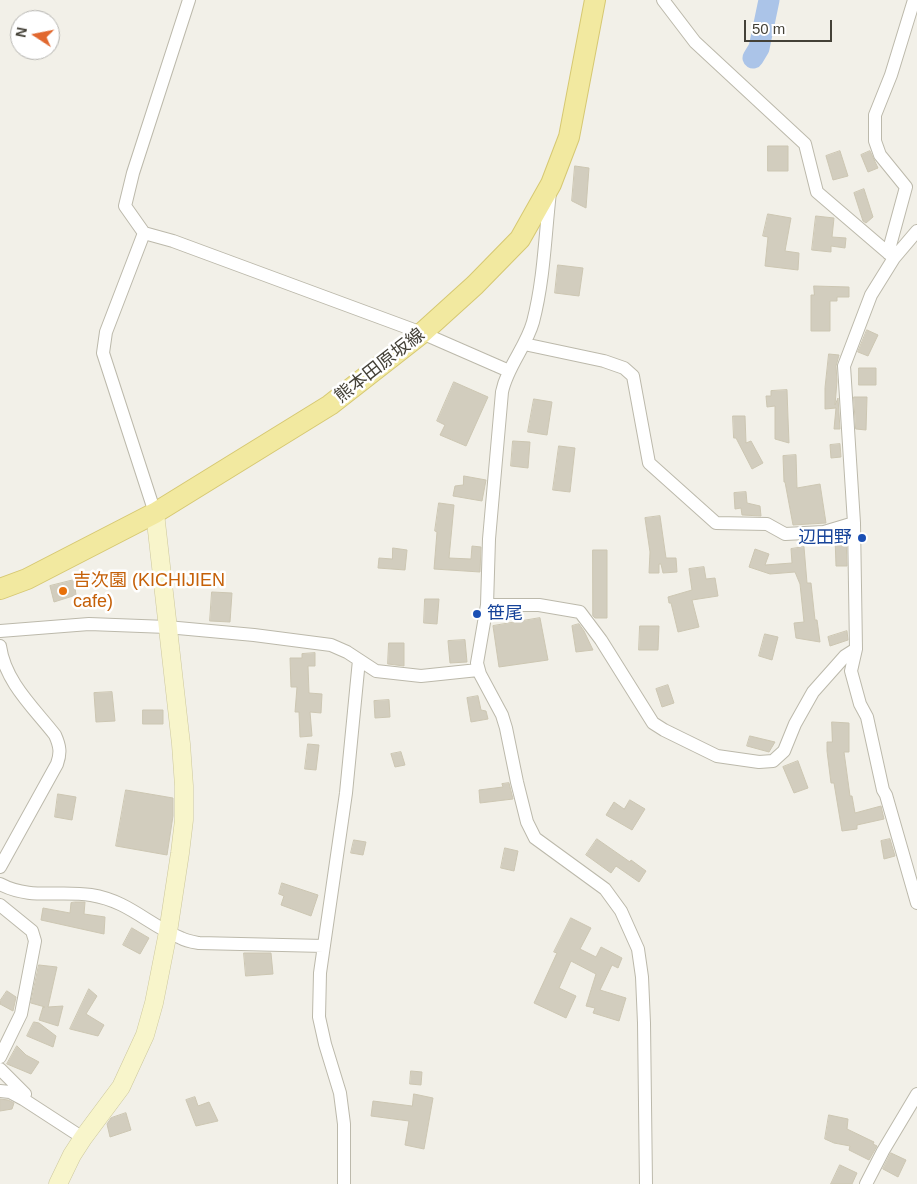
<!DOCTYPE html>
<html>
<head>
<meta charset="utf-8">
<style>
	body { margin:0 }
	#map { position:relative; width:917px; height:1184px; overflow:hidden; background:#f2f0e8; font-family:Helvetica,sans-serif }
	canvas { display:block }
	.north { position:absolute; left:10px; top:10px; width:50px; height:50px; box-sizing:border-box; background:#fff; border:1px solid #b4b3af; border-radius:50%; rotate:281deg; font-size:14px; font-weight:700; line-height:20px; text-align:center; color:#444137 }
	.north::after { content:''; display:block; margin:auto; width:18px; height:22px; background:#e1682f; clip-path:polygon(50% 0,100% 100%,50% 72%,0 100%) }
	.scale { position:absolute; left:744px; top:20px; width:88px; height:22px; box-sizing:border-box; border:2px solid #444137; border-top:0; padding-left:6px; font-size:15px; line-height:18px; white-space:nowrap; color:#444137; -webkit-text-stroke:4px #fff; paint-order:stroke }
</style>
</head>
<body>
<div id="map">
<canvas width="917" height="1184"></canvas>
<div class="north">N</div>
<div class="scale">50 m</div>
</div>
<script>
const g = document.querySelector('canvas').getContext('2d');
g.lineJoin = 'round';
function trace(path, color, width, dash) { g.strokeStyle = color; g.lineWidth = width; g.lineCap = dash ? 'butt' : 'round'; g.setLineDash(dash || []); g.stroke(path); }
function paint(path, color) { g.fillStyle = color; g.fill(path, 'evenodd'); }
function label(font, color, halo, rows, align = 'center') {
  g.font = font + ' Helvetica,"Noto Sans JP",sans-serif'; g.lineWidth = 5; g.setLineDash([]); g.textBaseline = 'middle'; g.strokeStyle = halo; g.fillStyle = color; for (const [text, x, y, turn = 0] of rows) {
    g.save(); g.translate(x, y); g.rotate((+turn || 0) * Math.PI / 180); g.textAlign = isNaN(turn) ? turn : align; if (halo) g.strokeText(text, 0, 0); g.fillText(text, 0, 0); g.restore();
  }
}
trace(new Path2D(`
	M753 58 759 48 769 0`), '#abc4e8', 21);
const building = new Path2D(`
	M768 146H788V171H768Z
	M840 151 848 176 833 180 826 156Z
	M870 151 878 168 868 172 861 155Z
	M575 166 589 168 586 208 572 201Z
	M864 189 873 217 866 223 863 221 854 193Z
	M768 214 791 218 785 251 799 253 798 270 765 266 768 237 763 236Z
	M816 216 834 218 832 237 846 238 845 248 831 246V252L812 250Z
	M558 265 583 268 579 296 555 293Z
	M814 286 849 287V297H837V301H830V331H811V295H814Z
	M867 330 878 335 868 356 858 352Z
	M829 354 839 355 836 366 837 381 835 405 838 398 840 429H834L836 408 825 409V388Z
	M859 368H876V385H859Z
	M454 382 488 397 466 446 440 435 445 425 437 421Z
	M787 390 788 418 789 443 775 439V406L767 407 766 396H771V391Z
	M854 397H867L866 430 856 429Z
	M534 399 552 402 547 435 528 432Z
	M733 416H745L746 443 751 441 763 463 752 469 736 438H734Z
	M513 441 530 442 528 468 511 466Z
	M840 444 841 457 831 458 830 445Z
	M559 446 575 448 570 492 553 490Z
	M796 455 797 488 820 484 826 523 793 525 785 482H784L783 456Z
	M464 476 486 480 482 501 453 496 455 486 463 485Z
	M746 492 747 503 760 506 761 516 742 515 741 508 735 509 734 493Z
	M439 503 454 505 449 558 471 559 472 546 481 547 480 572 434 569 437 532 435 531Z
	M660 516 666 558H676L677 572 663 573 661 564H659V573H649L650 552 645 518Z
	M843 535H846L847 566H836L835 537Z
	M804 547 807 583H811L815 620H817L820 642 796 638 794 623 804 622 800 584 795 572 770 574 749 567 755 549 769 554 765 565 792 563 791 549Z
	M393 548 407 550 405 570 378 568 379 558 392 559Z
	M593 550H607V618H595L593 616Z
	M704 567 706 579 715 578 718 596 692 600 699 627 678 632 671 603H669L668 597 692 590 689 569Z
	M74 580 76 595 54 602 50 586Z
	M212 592 232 593 230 622 210 621Z
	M425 599H439L437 624 424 623Z
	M540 618 548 660 499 667 493 626Z
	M579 624 584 631 593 650 576 652 572 626Z
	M640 626H659L658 650H639Z
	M847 631 848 640 830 646 828 637Z
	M765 634 778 637 772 660 759 656Z
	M465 640 467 662 450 663 448 641Z
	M389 643H404V666L388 664Z
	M315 653V666H308L309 693 322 694 321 713 310 712 312 736 300 737 299 712H295L297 687H291L290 658H302V654Z
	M668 685 674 703 662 707 656 689Z
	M112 692 115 721 96 722 94 693Z
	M478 696 481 710 486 711 488 719 471 722 467 698Z
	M389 700 390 717 375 718 374 701Z
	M143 710H163V724H143Z
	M832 722 849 723V752H844L850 796H852L855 813 881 806 884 819 857 825V829L842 831 834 783H831L827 751V742H832Z
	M750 736 775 742 769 752 747 746Z
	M308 744 319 745 316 770 305 769Z
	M401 752 405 765 395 767 391 754Z
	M798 761 808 788 794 793 783 767Z
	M509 783 513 799 480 803 479 790 503 787 502 784Z
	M126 790 173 798V816L167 855 116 846Z
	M58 794 76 797 72 820 55 817Z
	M630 800 645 809 632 830 606 815 614 802 624 809Z
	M597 839 630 862 631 860 646 871 639 882 616 866 611 873 586 855Z
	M890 839 895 856 884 859 881 841Z
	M354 840 366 842 363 855 351 853Z
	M505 848 518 851 514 871 501 868Z
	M282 883 318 895 311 916 281 905 284 896 279 894Z
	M75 902H85L84 914 105 917 104 934 41 920 43 908 70 913 71 903Z
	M571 918 591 928 580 949 596 957 601 947 622 958 618 968 612 965 600 990 626 998 619 1021 593 1013 595 1008 586 1006 596 974 571 961 559 988 576 996 566 1018 534 1003 557 953 554 952Z
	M132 928 149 938 140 954 123 945Z
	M244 953H271L273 974 246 976Z
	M39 965 57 967 48 1007 63 1006 58 1026 39 1020 43 1007H45L31 1003Z
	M89 989 97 996 86 1014 104 1025 98 1036 70 1029Z
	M7 991 16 997 13 1011 0 1004V1001Z
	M34 1022 39 1023 56 1036 53 1047 27 1036Z
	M17 1046 26 1055 39 1062 31 1074 7 1064Z
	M411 1071 422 1072 421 1085 410 1084Z
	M414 1094 433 1098 424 1149 405 1145 409 1121 371 1116 373 1101 412 1106Z
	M195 1097 198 1106 209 1102 218 1121 196 1126 186 1100Z
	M0 1099 8 1100 14 1103 12 1109 0 1111Z
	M126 1113 131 1130 110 1137 107 1124 111 1118Z
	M829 1115 848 1119 847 1129 874 1142 873 1144 877 1146 869 1160 849 1150 850 1146 834 1143 825 1139Z
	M891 1153 906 1160 898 1177 883 1169Z
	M840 1165 857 1173 852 1184H831Z`);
paint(building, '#d2cdbe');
trace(building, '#ccc6b2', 1);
const street = new Path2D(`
	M189 0 133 173 125 206 144 233 173 241 422 333 509 371
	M663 0 695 42 805 144 817 192 894 258
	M550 192C545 236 544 280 533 322 526 347 507 367 502 392L489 539 487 605 477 663 480 674 502 715 506 728 517 782 527 822 535 838 605 889 621 911 638 949 642 977 644 1023 646 1184
	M917 231 894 258 871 295 844 366 854 523 856 649 851 671 860 704 867 717 883 790 886 795 917 903
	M144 233 106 332 103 353 155 513
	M888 253 906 187 880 155 875 141V115L891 75 914 0
	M524 344 604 361 624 368 633 376 649 463 716 523 767 524 785 534 824 532 854 523
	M487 605H539L580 612 601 640 653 723 664 730 717 756 759 762 773 761 784 751 795 724 813 692 845 656 856 649
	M0 631 89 624 167 627 254 635 331 645 347 652 376 671 421 676 478 670
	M0 646C5 682 34 708 55 735 60 746 61 753 57 764L0 867
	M0 884C30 900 59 890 91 895 129 901 148 925 181 938 186 941 193 942 199 943L324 946
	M0 905 32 931 35 941 21 1014 0 1057
	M0 1069 25 1094 23 1099 83 1138
	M0 1091 10 1092 23 1099
	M344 1184V1124L340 1093 325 1044 319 1017 320 973 346 793 359 660
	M866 1184 883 1151 917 1094`);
const secondary = new Path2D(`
	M58 1184 72 1155 83 1138 121 1087 145 1035 154 1003 168 932 180 853 184 820V786L181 744 155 513`);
const primary = new Path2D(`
	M0 589 27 579 155 513 330 405 422 333 475 285 520 239 551 184 569 137 595 0`);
trace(street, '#bcb9ab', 14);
trace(secondary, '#ccc79c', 19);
trace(primary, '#d6c872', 22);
trace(street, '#fff', 12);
trace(secondary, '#f8f5cb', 18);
trace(primary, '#f2e9a0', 20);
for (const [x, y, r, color] of [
	[862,538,5,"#1a4fb4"],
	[63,591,5,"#e8710a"],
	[477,614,5,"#1a4fb4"]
]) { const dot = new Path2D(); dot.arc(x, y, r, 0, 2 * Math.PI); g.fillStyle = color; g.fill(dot); trace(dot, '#fff', 2); }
label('18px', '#444137', '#fff', [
	["熊本田原坂線",380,366,-38]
]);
label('18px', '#164399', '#fff', [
	["辺田野",852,538],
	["笹尾",487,614,"left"]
], 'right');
label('18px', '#c56008', '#fff', [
	["吉次園 (KICHIJIEN",73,581],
	["cafe)",73,602]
], 'left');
</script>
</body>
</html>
